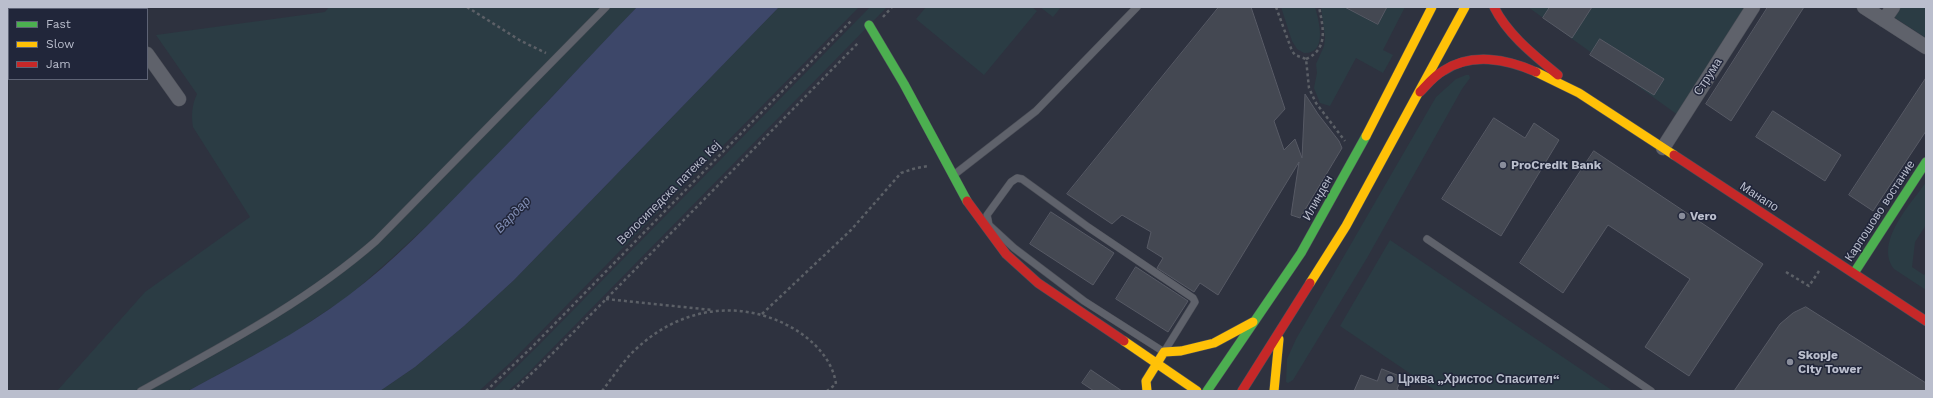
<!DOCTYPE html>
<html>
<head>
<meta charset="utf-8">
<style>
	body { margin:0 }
	#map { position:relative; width:1933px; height:398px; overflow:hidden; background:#2e323f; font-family:"Work Sans",sans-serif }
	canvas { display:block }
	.frame { position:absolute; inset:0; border:8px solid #babecd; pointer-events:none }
	.legend { position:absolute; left:8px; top:8px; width:140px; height:72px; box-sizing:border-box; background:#21263a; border:1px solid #5e6375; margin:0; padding:5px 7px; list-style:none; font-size:12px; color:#babecd }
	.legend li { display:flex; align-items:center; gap:8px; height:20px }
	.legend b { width:20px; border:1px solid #5e6375 }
</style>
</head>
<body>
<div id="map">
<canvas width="1933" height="398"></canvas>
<div class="frame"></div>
<ul class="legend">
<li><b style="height:5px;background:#4caf50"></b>Fast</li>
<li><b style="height:5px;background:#ffc107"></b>Slow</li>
<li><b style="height:5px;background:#c62828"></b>Jam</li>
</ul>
</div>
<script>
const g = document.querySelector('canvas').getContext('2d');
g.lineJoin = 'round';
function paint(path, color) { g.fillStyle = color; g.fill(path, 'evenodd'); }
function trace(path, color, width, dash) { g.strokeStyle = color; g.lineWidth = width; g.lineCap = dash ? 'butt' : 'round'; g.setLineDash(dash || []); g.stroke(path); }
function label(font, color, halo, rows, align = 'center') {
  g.font = font + ' "Work Sans",sans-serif'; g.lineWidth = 3; g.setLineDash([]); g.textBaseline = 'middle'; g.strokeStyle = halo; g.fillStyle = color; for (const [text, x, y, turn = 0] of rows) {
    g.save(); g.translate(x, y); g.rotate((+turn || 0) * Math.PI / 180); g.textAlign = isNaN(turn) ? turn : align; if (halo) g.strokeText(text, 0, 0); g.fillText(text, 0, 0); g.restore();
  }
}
paint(new Path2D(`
	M329 7H637L491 161 433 220 392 258 349 296 284 339 188 391H57L145 292 250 217 193 127C191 115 192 105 197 94L156 35 325 12Z
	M779 7H859L512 361 479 391H380L415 367 464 326 514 280Z
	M870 7H887L527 374 508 391H492L538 346Z
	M926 7H1032L1037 11 984 75 916 19Z
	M1040 7H1061L1053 17Z
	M1281 7H1315C1319 21 1328 54 1304 53L1297 49 1292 41Z
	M1321 7H1345L1378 24 1387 7H1405L1383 50 1393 55 1383 73 1356 58 1330 106 1320 103 1314 88 1317 73 1316 64 1324 46 1325 38Z
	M1528 7H1753L1682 118Z
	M1898 7H1926V38L1892 16Z
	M1466 75H1469L1470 78 1462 89 1367 258 1293 380 1288 383 1286 382 1287 359 1296 339 1436 97 1456 79Z
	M1926 182V225L1915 242 1912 267 1924 275 1926 272V290L1894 269C1874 242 1911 204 1926 182Z
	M1390 240 1613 391H1436L1340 326Z`), '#2b3c44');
paint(new Path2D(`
	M637 7H779L514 280 464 326 415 367 380 391H188C243 361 299 333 349 295 393 262 432 221 470 182 527 125 581 65 637 7Z`), '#3d4769');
const building = new Path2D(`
	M1219 7H1251L1285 109 1274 121 1284 150 1295 139 1302 158 1305 94 1318 114 1339 141 1342 148 1300 218 1291 215 1299 162 1218 295 1200 283 1194 292 1157 268 1163 258 1147 248 1151 232 1122 215 1112 224 1067 194Z
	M1345 7H1387L1378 24Z
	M1550 7H1592L1572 38 1543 18Z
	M1768 7H1804L1731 121 1706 104Z
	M1600 39 1664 79 1654 95 1590 55Z
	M1926 78V131L1873 211 1849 195Z
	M1773 111 1841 155 1825 181 1756 137Z
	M1494 118 1525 138 1534 123 1559 140 1501 236 1442 199Z
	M1594 151 1763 264 1689 376 1645 347 1690 279 1608 225 1563 293 1520 263Z
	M1051 212 1114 253 1093 285 1030 244Z
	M1136 267 1188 301 1168 332 1116 299Z
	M1806 307 1926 383V391H1734L1780 324 1793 313Z
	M1382 369 1402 377 1397 389 1400 391H1354L1361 375 1377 381Z
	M1091 370 1122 391H1094L1082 383Z`);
paint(building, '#444852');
trace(building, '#575a65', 1);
const lane = new Path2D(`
	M955 174 1036 111 1137 7
	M1017 178 1022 179 1088 227 1193 298 1195 302 1164 352 1084 301 1014 248 989 225 987 215 1011 182Z
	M1427 239 1651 391
	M141 391C222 346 305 303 376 241L606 7`);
const street = new Path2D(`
	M115 7 116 9
	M1864 7 1926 47
	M1884 20 1893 7
	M147 54 179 99
	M1663 148 1753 7`);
const fast = new Path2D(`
	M869 25 904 84 967 201
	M1854 273 1926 162
	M1207 391 1301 253 1366 136`);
const slow = new Path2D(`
	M1536 72 1579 93 1674 155
	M1366 136 1432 7
	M1310 283 1346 226 1465 7
	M1124 341 1197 391
	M1147 391 1146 381 1164 352 1181 351 1214 343 1253 322
	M1274 391 1279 339`);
const jam = new Path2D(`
	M1494 7C1508 35 1534 55 1558 75
	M1420 92C1427 85 1434 76 1443 71 1471 52 1507 59 1536 72
	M1674 155 1926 321
	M967 201 1006 254 1038 283 1124 341
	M1242 391 1310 283`);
trace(lane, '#4c4f58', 8);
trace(street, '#4c4f58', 15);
trace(fast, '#4c4f58', 10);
trace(slow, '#4c4f58', 10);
trace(jam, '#4c4f58', 10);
trace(new Path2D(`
	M467 7 521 41 546 53
	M1276 7 1292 51 1295 55 1306 59 1309 88 1316 103 1345 141
	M883 17 892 7
	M1306 59C1329 49 1323 27 1319 7
	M1786 272 1809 286 1819 271
	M606 299 712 310
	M762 314 851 230 901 173 916 168 929 166
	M486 391 531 348 852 20
	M513 391 552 354 859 42
	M602 391C613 377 623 361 636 349 682 306 743 298 796 330 815 342 833 361 836 384L827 391`), '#5c6067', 2.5, [3, 3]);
trace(lane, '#5f626b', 7);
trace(street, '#5f626b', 14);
trace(fast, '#4caf50', 9);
trace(slow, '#ffc107', 9);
trace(jam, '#c62828', 9);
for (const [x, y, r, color] of [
	[1503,165,4,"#898d9b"],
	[1682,216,4,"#898d9b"],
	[1790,362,4,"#898d9b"],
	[1390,379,4,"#898d9b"]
]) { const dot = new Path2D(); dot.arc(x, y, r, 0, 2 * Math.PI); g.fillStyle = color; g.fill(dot); trace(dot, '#21263a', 1.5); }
label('12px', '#babecd', '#21263a', [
	["Струма",1708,77,-57],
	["Велосипедска патека Кеј",669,193,-45],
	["Манапо",1759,197,33],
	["Илинден",1318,198,-61],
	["Карпошово востание",1880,211,-57]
]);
label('bold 12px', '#babecd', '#21263a', [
	["ProCredit Bank",1511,165],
	["Vero",1690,216],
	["Skopje",1798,355],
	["City Tower",1798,369],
	["Црква „Христос Спасител“",1398,379]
], 'left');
label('italic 13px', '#818eb4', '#21263a', [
	["Вардар",513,215,-46]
]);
</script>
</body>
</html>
